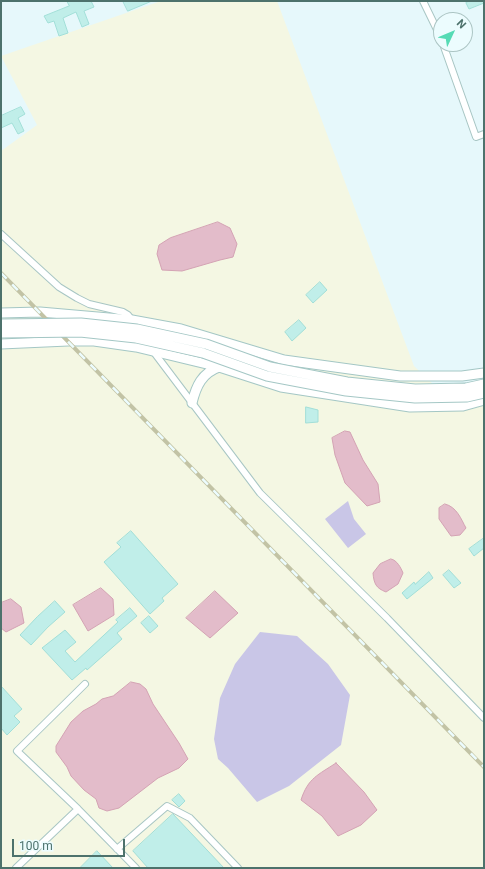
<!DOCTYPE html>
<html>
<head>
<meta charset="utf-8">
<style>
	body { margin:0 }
	#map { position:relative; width:485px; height:869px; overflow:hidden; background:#e6f8fb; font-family:Roboto,sans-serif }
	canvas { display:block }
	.frame { position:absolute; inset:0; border:2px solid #4d726c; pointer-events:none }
	.north { position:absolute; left:433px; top:12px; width:40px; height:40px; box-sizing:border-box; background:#ecfcfe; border:1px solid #acc5c4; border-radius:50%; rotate:46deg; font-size:11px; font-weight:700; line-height:16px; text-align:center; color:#4d726c }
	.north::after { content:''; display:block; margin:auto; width:14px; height:18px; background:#55dbb5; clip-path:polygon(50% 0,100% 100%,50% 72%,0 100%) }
	.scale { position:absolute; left:12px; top:839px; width:113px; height:18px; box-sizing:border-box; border:2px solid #4d726c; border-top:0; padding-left:5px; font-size:12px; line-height:14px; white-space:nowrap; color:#4d726c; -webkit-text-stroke:3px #ecfcfe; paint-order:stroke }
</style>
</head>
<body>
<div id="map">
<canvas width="485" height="869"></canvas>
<div class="frame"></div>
<div class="north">N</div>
<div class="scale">100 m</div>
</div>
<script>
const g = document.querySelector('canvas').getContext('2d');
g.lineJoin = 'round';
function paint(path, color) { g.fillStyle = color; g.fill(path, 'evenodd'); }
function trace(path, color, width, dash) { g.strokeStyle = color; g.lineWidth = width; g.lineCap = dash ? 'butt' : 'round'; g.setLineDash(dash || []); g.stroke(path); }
paint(new Path2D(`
	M161 1H277L414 366 459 409 484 404V868H1V151L37 125 1 56Z`), '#f4f7e3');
paint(new Path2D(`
	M348 501 354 519 366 534 348 548 325 519Z
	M260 632 297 636 328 664 350 695 341 745 289 786 257 802 228 768 218 759 214 739 220 698 235 664Z`), '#c9c6e7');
const water = new Path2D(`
	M218 222 230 228 237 244 233 257 220 260 182 271 162 270 157 254 159 245 170 238Z
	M345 431 350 432 363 460 378 484 380 502 367 506 345 483 335 455 332 438Z
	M445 504C457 507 461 519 466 528L460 535 451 536 439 519V508Z
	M391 559C397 560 401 568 403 573L398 584 386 592C376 588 374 584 373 573L380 564Z
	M101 588 113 599 114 615 88 631 73 605Z
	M215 591 238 613 210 638 186 618Z
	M11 599 21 607 24 623 6 632 1 628V603Z
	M131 682 140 684 146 689 153 704 179 743 188 759 179 768 158 778 119 808 107 811 99 808 96 799 84 790 71 776 67 767 56 752V746L71 722 83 711 96 704 102 699 113 696Z
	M336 763 364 792 377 810 361 825 338 836 322 816 301 800C308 778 318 775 336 763Z`);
paint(water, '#e3bcca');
trace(water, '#d4a3b4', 1);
const building = new Path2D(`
	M67 1H91L94 7 84 11 89 24 82 27 76 12 63 18 68 33 59 36 54 21 48 23 44 16 69 6Z
	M123 1H152L128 11Z
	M470 1H484V3L469 9 466 3Z
	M21 107 25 114 18 118 24 131 18 134 12 123 1 128V116Z
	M320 282 327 290 313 303 306 295Z
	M299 320 306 328 292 341 285 332Z
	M306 407 318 410V422L306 423Z
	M131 531 178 584 162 598 164 601 150 614 104 562 121 547 117 543Z
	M484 538V548L474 556 469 549Z
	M449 570 461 583 454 588 443 575Z
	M429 572 433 578 407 599 402 593 414 582 415 584Z
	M55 601 65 612 48 627 31 645 20 635 37 617Z
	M130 608 137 616 117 633 122 639 87 670 86 668 72 680 42 648 65 630 76 642 65 651 75 662 118 622 116 620Z
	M149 616 158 626 150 633 141 623Z
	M1 686 22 709 14 716 20 722 7 735 1 728Z
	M179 794 185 801 179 807 172 800Z
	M173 814 224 868H148L133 851Z
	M97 851 113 868H80Z`);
paint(building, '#c0eee9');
trace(building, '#a2dfd8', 1);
const street = new Path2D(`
	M423 1 441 38
	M443 44 476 137 484 134
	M1 234 59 287 77 298 89 304 123 312 128 315 132 320
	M153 351 260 493 387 618 484 718
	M78 809 17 751 85 684
	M117 849 167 806 190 818 238 868
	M16 868 78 809 136 868`);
const secondary = new Path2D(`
	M1 313 40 312 132 320 181 329 284 360 400 376H462L484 373
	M1 344 68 341H94L136 347 219 367 281 387 410 407 463 406 484 400
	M192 403C196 386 202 373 219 367`);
trace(street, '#a8c6c4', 8);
trace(secondary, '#a4c7c5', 11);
trace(street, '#fff', 6);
trace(secondary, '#fff', 9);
const rail = new Path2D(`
	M1 273 484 767`);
trace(rail, '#c2c3a5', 4);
trace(rail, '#ecfcfe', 2.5, [8]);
const secondaryBridge = new Path2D(`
	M1 324 81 323 137 329 206 344 270 367 347 382 415 389 466 388 484 384
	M1 333 80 332 136 338 203 353 267 376 346 391 415 398 467 397 484 393`);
trace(secondaryBridge, '#a4c7c5', 11, []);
trace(secondaryBridge, '#fff', 9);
</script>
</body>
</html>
